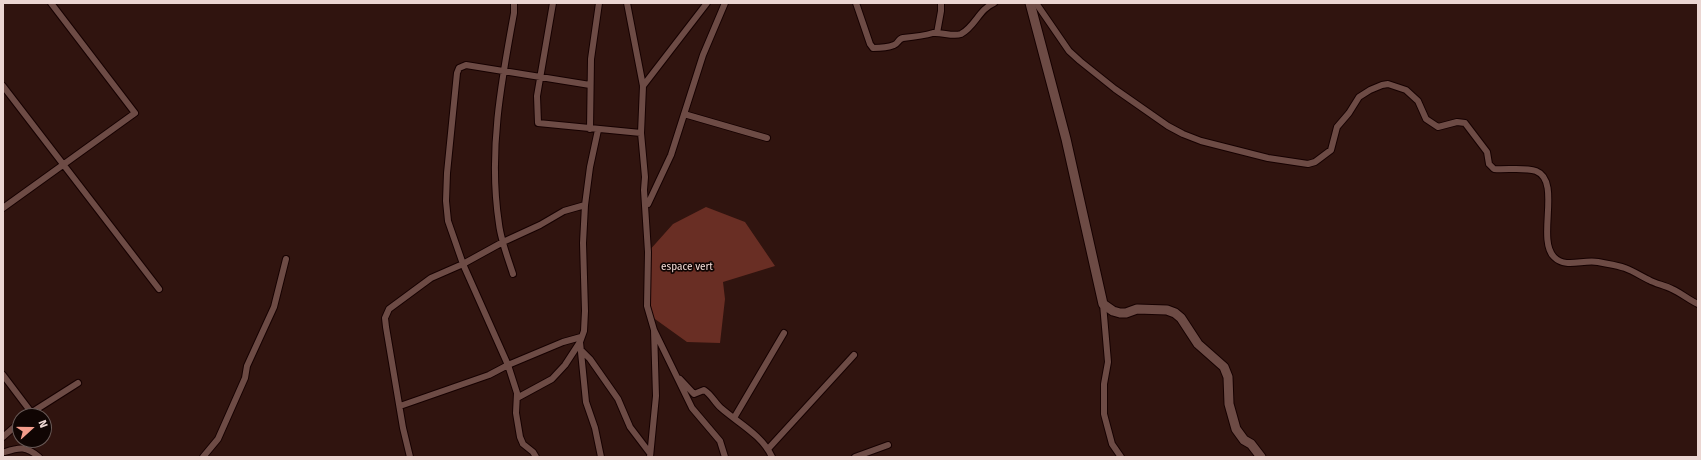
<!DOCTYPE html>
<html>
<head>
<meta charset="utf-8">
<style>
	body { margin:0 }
	#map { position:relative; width:1701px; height:460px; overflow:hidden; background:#30140f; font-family:"Fira Sans",sans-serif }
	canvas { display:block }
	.frame { position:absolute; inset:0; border:4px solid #ebd6d2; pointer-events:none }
	.north { position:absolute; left:12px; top:408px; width:40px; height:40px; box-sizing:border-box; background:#100503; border:1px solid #685956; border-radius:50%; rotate:69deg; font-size:11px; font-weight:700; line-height:16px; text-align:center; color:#ebd6d2 }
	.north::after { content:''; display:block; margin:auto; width:14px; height:18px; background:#f49d8c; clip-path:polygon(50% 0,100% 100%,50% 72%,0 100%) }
</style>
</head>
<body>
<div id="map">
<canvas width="1701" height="460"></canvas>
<div class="frame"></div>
<div class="north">N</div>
</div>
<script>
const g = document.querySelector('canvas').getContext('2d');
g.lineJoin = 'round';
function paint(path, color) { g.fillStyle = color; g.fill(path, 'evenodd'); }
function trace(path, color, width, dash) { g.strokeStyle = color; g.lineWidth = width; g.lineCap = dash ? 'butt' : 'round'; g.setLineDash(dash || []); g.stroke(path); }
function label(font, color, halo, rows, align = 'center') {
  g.font = font + ' "Fira Sans",sans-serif'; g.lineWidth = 3.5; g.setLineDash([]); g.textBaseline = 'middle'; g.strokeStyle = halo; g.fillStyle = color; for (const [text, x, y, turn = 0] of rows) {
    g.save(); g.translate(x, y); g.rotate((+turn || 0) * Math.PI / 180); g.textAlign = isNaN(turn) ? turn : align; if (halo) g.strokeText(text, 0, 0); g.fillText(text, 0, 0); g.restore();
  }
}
paint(new Path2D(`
	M706 207 745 222 775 266 723 282 725 299 720 343 687 342 648 314V252L673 224Z`), '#692e24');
const street = new Path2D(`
	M553 3 537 96 538 123 641 133
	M627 3 643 86 641 133 645 177 644 190 648 252 647 306 654 330 692 408 720 441 725 457
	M856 3 870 44 873 48C878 48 889 47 894 45 898 44 898 39 903 38 913 37 923 36 933 33 942 32 953 37 961 34 975 27 979 9 994 3
	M1036 3 1069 51 1080 61 1115 89 1168 126 1183 134 1201 141 1268 158 1308 164 1315 162 1331 150 1337 127 1349 113 1359 97 1370 90 1382 85 1388 84 1406 90 1418 101 1426 119 1438 127 1457 122 1465 123 1487 152 1489 164 1494 169C1507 170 1524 167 1536 171 1562 181 1536 239 1554 257 1566 269 1583 259 1598 262 1607 264 1616 265 1625 268 1633 271 1641 276 1649 280 1656 284 1664 285 1672 289 1681 293 1689 300 1698 304
	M937 33 941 11V3
	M3 86 159 289
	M643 86 707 3
	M684 114 767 138
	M590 129 591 59 599 3
	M598 130 590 167 585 205 583 243 585 311 584 331 580 342 586 402 595 428 601 457
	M648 204 671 155 703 55 725 3
	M3 208 135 113 51 3
	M513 274C508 258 501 241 499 224 488 153 501 83 514 13V3
	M1103 304 1108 362 1104 384V414L1112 444 1121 457
	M581 350 590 359 618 399 630 427 649 452
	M3 375 31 412
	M680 379 694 394 704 390C711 394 715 403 721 408 738 423 762 435 772 457
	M517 398 552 379 565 365 580 342
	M400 406 489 375 508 365 563 342 581 337
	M26 416 78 383
	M734 418 784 333
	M3 437 20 422
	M768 449 854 355
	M5 452C20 447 26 446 39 457
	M203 457 218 439 245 378 247 366 274 307 286 259
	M410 457 403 428 386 327 385 318 389 309 431 278 463 264 503 242 540 225 564 211 585 205
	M536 457 533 452 523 444 520 437 516 413 517 393 508 365 463 264 448 221 446 201 447 173 457 73 459 68 466 65 590 85
	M650 457 656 396 654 330
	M855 457 888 445`);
const secondary = new Path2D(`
	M1030 3 1066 139 1103 304 1113 311 1120 313H1126L1137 309 1167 310 1175 313 1181 318 1198 344 1224 367 1228 377 1229 404 1236 429 1244 440 1251 444 1261 457`);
trace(street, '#160100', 8);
trace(secondary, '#160100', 11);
trace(street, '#6d4b45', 6);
trace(secondary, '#6d4b45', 9);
label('10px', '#f6ded9', '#100503', [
	["espace vert",687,267]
]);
</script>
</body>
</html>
